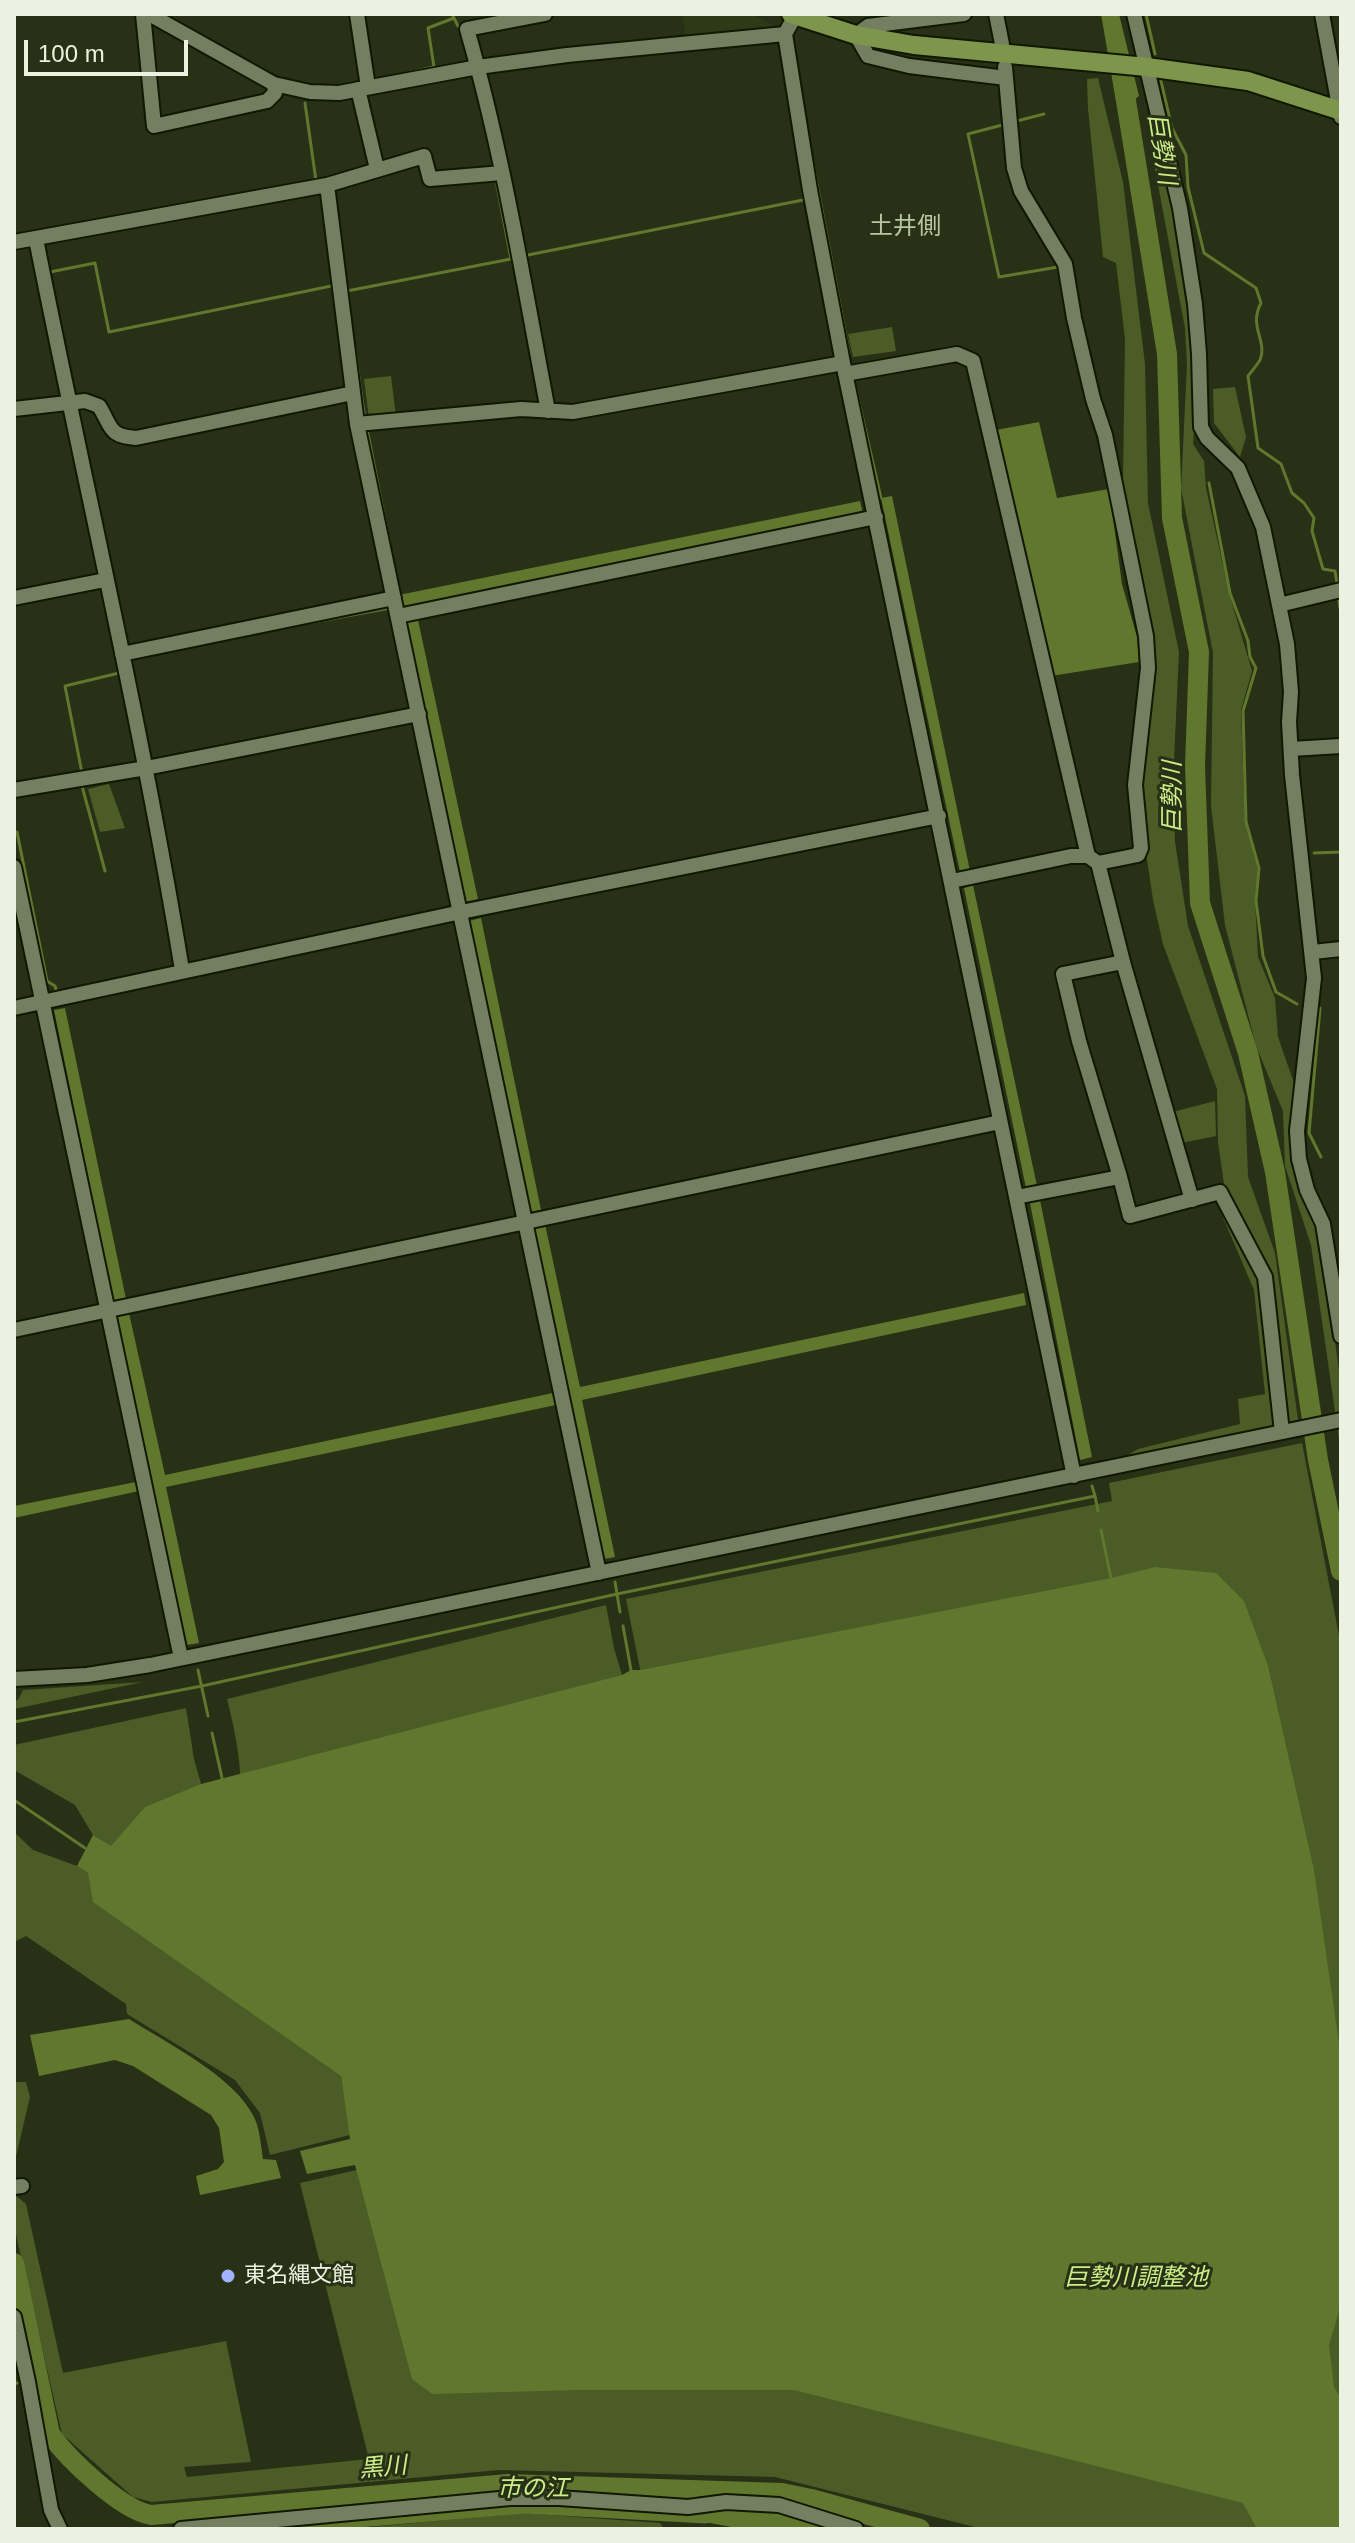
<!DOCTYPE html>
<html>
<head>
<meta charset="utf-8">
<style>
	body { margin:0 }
	#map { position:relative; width:1355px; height:2543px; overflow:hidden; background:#283116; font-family:Arial,sans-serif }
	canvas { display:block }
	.frame { position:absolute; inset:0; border:16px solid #ebf2e1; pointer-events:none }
	.scale { position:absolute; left:24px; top:40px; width:164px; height:36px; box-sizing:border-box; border:4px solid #ebf2e1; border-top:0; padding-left:10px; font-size:24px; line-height:28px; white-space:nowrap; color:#ebf2e1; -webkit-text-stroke:6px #283116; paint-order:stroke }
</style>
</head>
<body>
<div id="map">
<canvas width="1355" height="2543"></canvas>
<div class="frame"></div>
<div class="scale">100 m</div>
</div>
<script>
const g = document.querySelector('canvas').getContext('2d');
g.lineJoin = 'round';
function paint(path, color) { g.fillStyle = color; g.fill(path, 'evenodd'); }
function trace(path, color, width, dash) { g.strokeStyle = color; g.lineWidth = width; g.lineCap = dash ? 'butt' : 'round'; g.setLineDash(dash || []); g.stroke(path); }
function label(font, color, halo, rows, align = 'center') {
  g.font = font + ' Arial,"Noto Sans JP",sans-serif'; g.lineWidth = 6; g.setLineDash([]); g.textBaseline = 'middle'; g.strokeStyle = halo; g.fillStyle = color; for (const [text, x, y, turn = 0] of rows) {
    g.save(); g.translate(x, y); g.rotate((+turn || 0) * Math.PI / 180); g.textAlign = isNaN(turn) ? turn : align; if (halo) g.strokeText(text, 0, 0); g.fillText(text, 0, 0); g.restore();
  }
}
paint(new Path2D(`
	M682 14H751L779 28 686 38Z`), '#2e3a17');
paint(new Path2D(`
	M1098 78 1123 182 1145 364 1148 503 1179 652 1173 782 1175 842 1188 926 1245 1096 1248 1177 1275 1253 1298 1420 1119 1460 1138 1449 1240 1424 1238 1399 1265 1394 1254 1290 1216 1201 1225 1191 1218 1142 1217 1089 1163 944 1153 900 1147 859 1143 780 1154 655 1123 481 1125 339 1116 263 1103 257 1088 109 1087 79Z
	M1152 153 1170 188 1194 321 1196 405 1193 444 1204 461 1206 488 1229 593 1252 671 1241 710 1245 823 1258 868 1255 900 1258 957 1275 998 1278 1037 1295 1086 1292 1142 1320 1231 1341 1385V1453L1311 1245 1285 1166 1283 1111 1256 1046 1225 925 1211 806 1213 653 1181 488 1187 365 1185 328Z
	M892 327 896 351 853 357 848 334Z
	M391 376 396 416 369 419 364 379Z
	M1235 387 1246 437 1240 457 1214 423 1213 389Z
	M109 784 125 828 100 832 88 789Z
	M1215 1101 1216 1136 1181 1143 1173 1112Z
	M1302 1443 1341 1646V2134L241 1809C242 1768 237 1738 227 1699L606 1605 614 1648 622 1675 651 1724 626 1599 1112 1501 1109 1483Z
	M143 1682 14 1709V1701L18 1700 23 1690Z
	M186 1708 194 1759 201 1784 222 1819 341 2076 350 2135 270 2155 260 2113 235 2080 127 2014 126 2004 26 1936 14 1942V1832L33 1850 77 1866 88 1873 110 1846 93 1835 75 1805 14 1770V1745Z
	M15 2082H26L30 2097 14 2165Z
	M357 2170 379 2252 1341 2215V2496L1292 2529H983L775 2477 499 2470 152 2502 133 2497 62 2434 14 2226V2194L26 2204 63 2373 226 2341 251 2462 184 2467 187 2477 369 2459 300 2183Z
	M522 2513 660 2523 664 2529H350Z`), '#4b5c26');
paint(new Path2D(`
	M1101 14H1119L1139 96 1134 100 1116 101Z
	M1039 422 1057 498 1109 489 1122 584 1137 637 1139 662 1051 676 996 430Z
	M892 496 970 871 960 872 881 498Z
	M860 501 863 514 401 607 399 595Z
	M418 620 478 899 465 902 406 622Z
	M973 885 1037 1186 1026 1188 964 888Z
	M481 918 541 1210 530 1212 469 921Z
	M65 1008 126 1299 113 1300 54 1010Z
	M1040 1200 1092 1457 1080 1460 1030 1203Z
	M545 1224 580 1387 1024 1293 1026 1305 582 1400 615 1557 604 1559 532 1227Z
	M129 1313 165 1475 553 1393 556 1405 166 1487 199 1643 187 1645 153 1488 14 1518V1506L151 1479 117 1315Z
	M1155 1567 1216 1573 1244 1601 1268 1666 1314 1870 1341 2057V2304L1329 2345 1334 2387 1341 2398V2529H1257L1243 2503 794 2390H579L432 2394 412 2379 355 2165 307 2174 300 2151 350 2139 341 2076 93 1902 88 1873 77 1866 93 1835 111 1846 145 1807 201 1784 622 1675 631 1670H641L1111 1578Z
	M129 2019C168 2044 234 2076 254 2117 260 2129 261 2146 263 2159L276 2160 281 2178 200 2195 196 2176 218 2169 224 2162 219 2128 211 2115 133 2066 115 2060 39 2076 30 2035Z
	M725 2510 785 2513 833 2529H742L694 2520 693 2514Z`), '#60772d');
trace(new Path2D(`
	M452 14 458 26 463 28
	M1146 14 1155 54
	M1330 14H1336
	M394 76 434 67 428 28 454 18
	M1161 81 1172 128 1186 155 1188 187 1204 253 1256 288 1261 303C1248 327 1268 341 1260 360 1257 365 1252 371 1248 376L1258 448 1281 464 1292 493 1304 503 1314 518 1312 531 1323 569 1335 571 1337 584
	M305 103 316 181
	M1013 122 1044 114
	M1006 124 968 134 999 277 1058 267
	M809 142 849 353
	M490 148 494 168
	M496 180 511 259
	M523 256 803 200
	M49 269 50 272 95 263 109 332 336 285
	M347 291 516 258
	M355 349 360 385
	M855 385 881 498
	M357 387 360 386 365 419
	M548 417 568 418
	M367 429 389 541
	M1209 483 1230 593 1248 641 1250 657 1256 668 1243 711 1246 822 1259 868 1256 901 1263 956 1276 992 1297 1004
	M1338 596 1341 613
	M281 628 390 608
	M82 773 65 686 119 673
	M82 786 105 871
	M17 832 47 981 55 986 57 993
	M1314 853 1341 852
	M1320 1008 1309 1133 1321 1157
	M1095 1496 1098 1511
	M1101 1530 1111 1578
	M615 1582 620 1612
	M623 1626 631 1670
	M198 1670 208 1716
	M14 1722 202 1686 617 1594 1095 1496 1092 1486
	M212 1733 222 1778
	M14 1800 85 1848
	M14 2384 17 2383`), '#60772d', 3);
trace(new Path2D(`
	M276 2529 524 2508 706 2518`), '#60772d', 11);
trace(new Path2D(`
	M1122 76 1167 354 1172 518 1199 652 1195 766 1200 903 1248 1053 1275 1172 1318 1460 1341 1571
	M14 2263 50 2434C68 2459 121 2510 151 2515L508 2484 782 2493 811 2499 920 2529`), '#60772d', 20);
const minor = new Path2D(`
	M143 14 154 126 267 101 275 93 274 84
	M149 14 274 84 310 92 339 93 478 67 567 55 785 34
	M357 14 368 87
	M545 14 467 29C503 154 524 284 548 411
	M964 14 868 26 856 35 868 56 909 66 1006 78
	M996 14 1002 44
	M1134 14 1180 208 1195 304 1199 354 1201 427 1207 438 1238 468 1263 527 1287 644 1291 692 1289 722 1292 775 1314 978 1297 1131 1299 1159 1307 1190 1323 1224 1341 1336
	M1322 14 1341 117
	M795 16 785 34 810 190 843 363 1074 1476
	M1005 67 1014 168 1021 191 1065 264 1074 318 1093 399 1105 435 1146 636 1148 668 1135 785 1141 848 1138 855 1098 863
	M358 89 377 169
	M327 185 357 424 599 1573
	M36 239C84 483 142 725 182 970
	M14 242 327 185 424 156 430 179 502 173
	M845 374 957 354 973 361 1088 856
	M14 409 85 401 99 406C112 427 108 436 136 438L353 393
	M357 424 521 409 573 412 843 363
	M14 598 105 580
	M1279 605 1341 590
	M398 616 876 517
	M122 654 394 598
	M1291 749 1341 746
	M14 790 146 768 419 714
	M14 867 181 1658
	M952 881 1071 856H1088L1098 863 1123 962 1192 1200
	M1313 952 1341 949
	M14 1008 461 912 939 816
	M1120 1177 1079 1041 1063 974 1123 962
	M1016 1197 1120 1177 1130 1216 1220 1192 1265 1277 1282 1432
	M14 1330 1000 1122
	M14 1679 87 1675 150 1665 1341 1420
	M14 2187 22 2186
	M14 2317 28 2382 51 2510 60 2529
	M181 2529 510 2498H559L688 2507 726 2502 779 2505 856 2529`);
const major = new Path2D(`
	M791 14 856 35 914 45 1147 67 1248 81 1341 111`);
trace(minor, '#111801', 18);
trace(major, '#111801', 22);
trace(minor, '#737f60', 14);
trace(major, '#7e964c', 18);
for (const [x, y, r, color] of [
	[228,2276,8,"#a2b2fd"]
]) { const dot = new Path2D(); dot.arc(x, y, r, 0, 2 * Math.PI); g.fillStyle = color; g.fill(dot); trace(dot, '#283116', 3); }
label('22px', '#ebf2e1', '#283116', [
	["東名縄文館",244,2276]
], 'left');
label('italic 24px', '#ce8', '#283116', [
	["巨勢川",1161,149,81],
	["巨勢川",1173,797,-90],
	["巨勢川調整池",1136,2278],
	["黒川",383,2468,-5],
	["市の江",533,2489]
]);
label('24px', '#b8c4a3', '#283116', [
	["土井側",905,227]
]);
</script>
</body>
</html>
